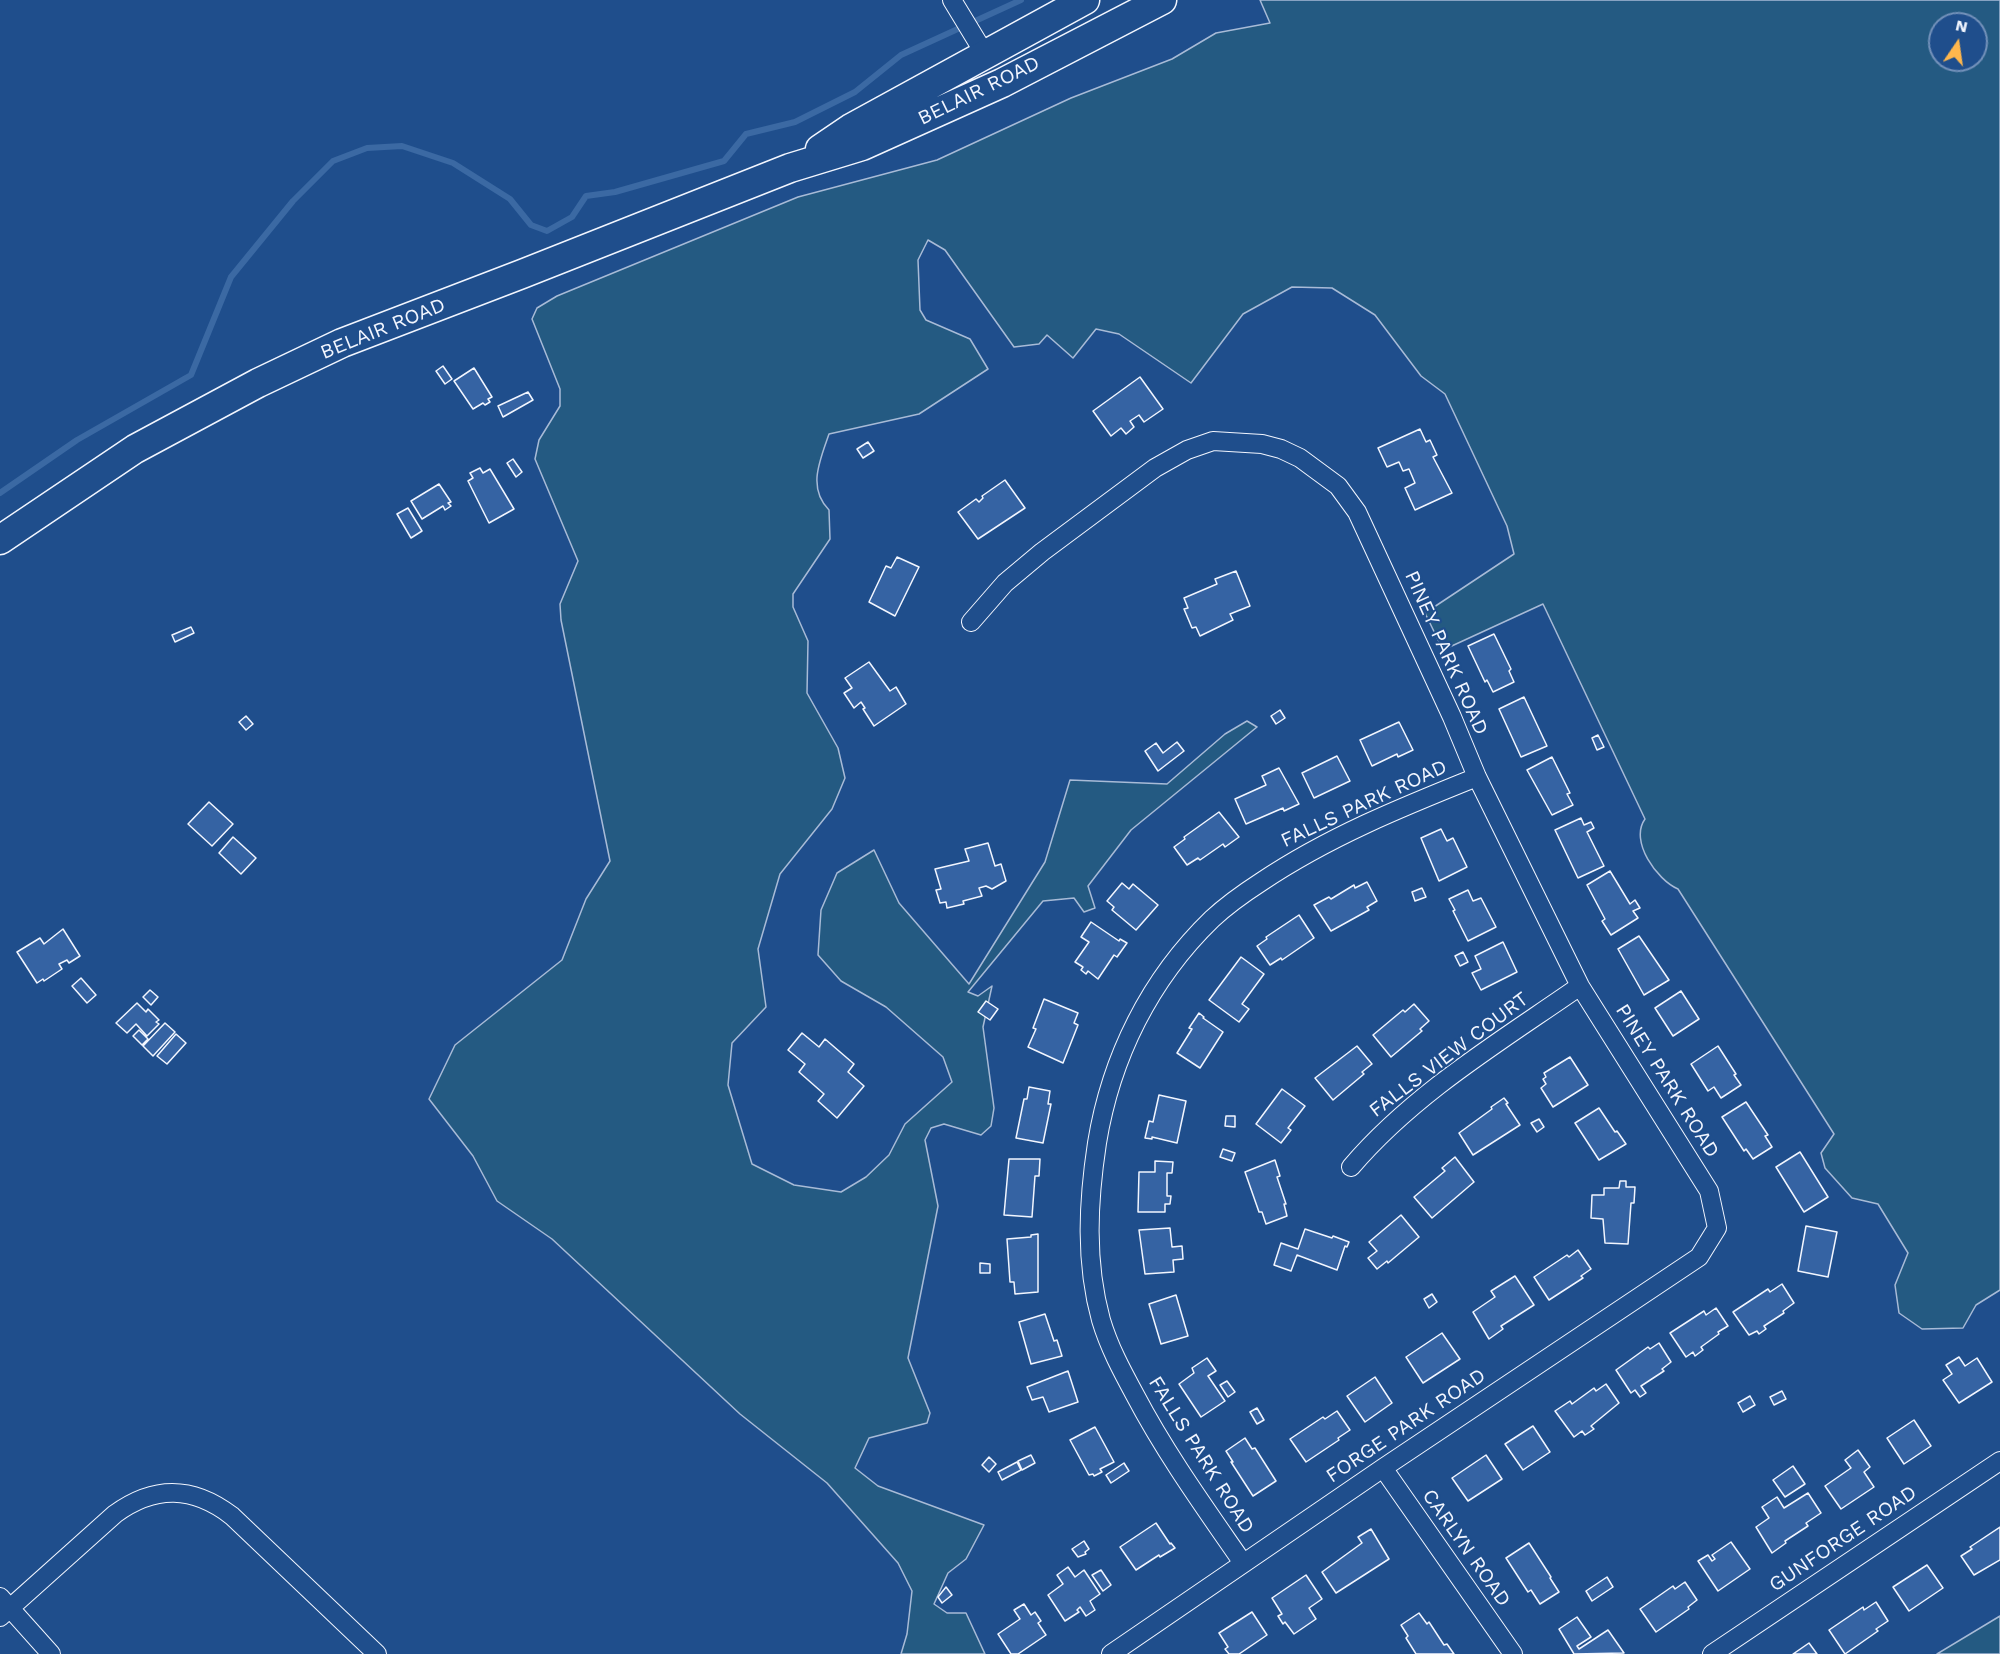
<!DOCTYPE html>
<html>
<head>
<meta charset="utf-8">
<style>
	body { margin:0 }
	#map { position:relative; width:2000px; height:1654px; overflow:hidden; background:#1f4e8c; font-family:"Work Sans",sans-serif }
	canvas { display:block }
	.north { position:absolute; left:1928px; top:12px; width:60px; height:60px; box-sizing:border-box; background:#1f4e8c; border:2px solid #7391ba; border-radius:50%; rotate:13deg; font-size:16px; font-weight:700; line-height:24px; text-align:center; color:#f2f6ff }
	.north::after { content:''; display:block; margin:auto; width:21px; height:27px; background:#ffb74d; clip-path:polygon(50% 0,100% 100%,50% 72%,0 100%) }
</style>
</head>
<body>
<div id="map">
<canvas width="2000" height="1654"></canvas>
<div class="north">N</div>
</div>
<script>
const g = document.querySelector('canvas').getContext('2d');
g.lineJoin = 'round';
function paint(path, color) { g.fillStyle = color; g.fill(path, 'evenodd'); }
function trace(path, color, width, dash) { g.strokeStyle = color; g.lineWidth = width; g.lineCap = dash ? 'butt' : 'round'; g.setLineDash(dash || []); g.stroke(path); }
function label(font, color, halo, rows, align = 'center') {
  g.font = font + ' "Work Sans",sans-serif'; g.lineWidth = 4.5; g.setLineDash([]); g.textBaseline = 'middle'; g.strokeStyle = halo; g.fillStyle = color; for (const [text, x, y, turn = 0] of rows) {
    g.save(); g.translate(x, y); g.rotate((+turn || 0) * Math.PI / 180); g.textAlign = isNaN(turn) ? turn : align; if (halo) g.strokeText(text, 0, 0); g.fillText(text, 0, 0); g.restore();
  }
}
const green = new Path2D(`
	M1260 0H2000V1290L1976 1305 1963 1328 1922 1329 1899 1313 1895 1285 1908 1253 1878 1204 1852 1198 1825 1168 1821 1153 1834 1134 1678 889C1657 880 1629 841 1645 819L1543 604 1443 650 1425 613 1514 554 1507 526 1445 394 1421 376 1375 315 1332 288 1292 287 1243 314 1191 383 1119 334 1096 329 1073 358 1047 335 1039 344 1014 347 945 250 928 240 918 260 920 310 926 320 970 339 988 369 919 414 829 434C820 460 807 488 829 510L830 539 793 594V607L808 641 807 693 838 748 845 778 832 809 780 874 758 949 766 1007 732 1043 728 1085 752 1164 794 1185 841 1192 866 1177 889 1155 905 1124 952 1082 943 1057 886 1007 841 981 818 955 821 910 837 873 874 850 899 903 969 984 1045 862 1070 780 1167 784 1225 734 1247 721 1257 727 1131 830 1088 886 1095 908 1084 912 1074 898 1043 901 968 992 978 996 992 986 983 1027 994 1108 991 1126 981 1135 944 1124 931 1128 925 1140 938 1206 908 1358 930 1413 927 1423 869 1438 855 1468 878 1486 984 1525 966 1559 948 1573 934 1604 947 1613H966L985 1654H901L907 1634 912 1591 898 1563 827 1483 740 1414 552 1239 497 1201 473 1156 429 1099 455 1045 562 960 586 899 610 861 561 620 560 604 578 561 535 459 539 440 560 406V389L532 319 537 308 557 296 798 197 937 160 1071 98 1172 59 1216 33 1270 23ZM1940 24H1976V60H1940Z
	M2000 1616V1654H1937Z`);
paint(green, '#245a82');
trace(green, '#a8bbd7', 1.5);
trace(new Path2D(`
	M0 493 77 440 191 375 231 277 293 201 333 161 367 148 402 146 453 163 510 199 531 225 547 231 572 217 586 196 615 192 724 161 746 134 795 122 855 92 901 55 1021 0`), '#3b69a3', 6);
const building = new Path2D(`
	M443 366 452 379 445 384 436 371Z
	M474 368 492 397 488 399 490 402 485 405 483 403 473 409 454 381Z
	M1140 377 1163 409 1144 422 1139 415 1130 421 1134 427 1126 434 1121 428 1111 436 1093 411Z
	M528 392 533 400 503 417 498 406Z
	M1420 429 1426 442 1430 440 1437 455 1433 457 1452 493 1415 510 1405 488 1415 483 1409 469 1403 471 1399 462 1387 467 1378 448Z
	M868 442 874 451 863 458 857 449Z
	M513 459 522 472 516 477 507 463Z
	M480 468 483 473 490 469 514 509 489 523 468 481 473 478 470 473Z
	M1005 480 1025 508 978 539 958 512 976 499 979 502 983 498 982 496Z
	M439 484 451 502 448 503 451 506 445 510 443 506 422 519 411 501Z
	M408 508 422 531 411 538 397 514Z
	M897 557 919 567 895 616 869 602 886 566 891 568Z
	M1236 571 1250 606 1230 614 1233 620 1200 636 1196 627 1192 628 1184 609 1188 608 1184 598 1217 584 1215 579Z
	M191 627 194 633 175 642 172 635Z
	M1494 634 1511 669 1509 671 1514 682 1493 692 1487 680 1485 682 1468 646Z
	M869 662 890 691 896 687 906 704 874 726 863 709 865 708 861 702 854 708 844 693 852 688 845 678Z
	M1524 697 1547 746 1521 757 1499 709Z
	M1280 710 1285 718 1276 724 1271 716Z
	M246 716 253 724 246 730 239 722Z
	M1399 722 1413 750 1398 757 1397 754 1372 766 1360 740Z
	M1598 735 1604 747 1597 750 1592 738Z
	M1177 742 1184 751 1158 771 1145 751 1156 743 1163 753Z
	M1337 756 1350 781 1314 798 1302 773Z
	M1552 757 1570 793 1567 794 1573 805 1552 815 1527 770Z
	M1279 768 1299 804 1284 811 1283 808 1246 824 1235 799 1266 785 1262 776Z
	M209 802 233 824 212 846 188 824Z
	M1219 812 1239 837 1225 847 1223 844 1200 860 1198 858 1187 865 1174 847 1185 839 1184 837Z
	M1581 818 1584 825 1591 822 1594 828 1587 832 1604 866 1578 878 1555 830Z
	M1441 829 1447 841 1453 838 1467 867 1439 881 1421 838Z
	M233 837 256 858 241 874 219 853Z
	M988 843 995 866 1001 864 1006 881 992 889 986 886 979 888 982 896 963 901 964 904 947 908 946 902 940 903 936 890 941 889 935 869 969 861 965 849Z
	M1610 871 1630 904 1635 900 1640 908 1633 911 1638 918 1611 935 1602 921 1605 919 1587 885Z
	M1367 882 1377 901 1367 907 1369 910 1331 931 1314 905 1329 897 1331 899 1354 885 1355 888Z
	M1122 883 1129 889 1133 884 1158 905 1136 930 1112 910 1114 907 1107 901Z
	M1422 888 1426 897 1415 901 1412 892Z
	M1468 890 1473 901 1481 898 1496 927 1468 941 1453 911 1455 910 1449 899Z
	M1299 915 1314 938 1282 960 1281 958 1270 965 1257 946 1267 939 1266 937Z
	M1091 922 1119 941 1120 939 1127 943 1117 957 1114 955 1098 979 1088 971 1086 974 1081 970 1083 967 1075 962 1089 942 1081 937Z
	M63 929 80 956 69 963 67 960 59 964 62 969 44 981 43 979 37 983 17 952 40 938 44 944Z
	M1639 936 1669 980 1644 995 1618 949Z
	M1503 942 1517 972 1481 990 1472 973 1481 969 1475 956Z
	M1463 952 1468 962 1460 966 1455 956Z
	M1241 957 1264 974 1242 1004 1249 1009 1239 1022 1209 1000Z
	M81 978 96 995 87 1003 72 986Z
	M150 990 158 997 151 1005 143 997Z
	M1681 991 1699 1019 1673 1036 1655 1008Z
	M1044 999 1078 1013 1074 1023 1078 1025 1063 1063 1028 1047 1036 1029 1033 1028Z
	M986 1001 998 1009 990 1020 978 1012Z
	M137 1003 146 1012 148 1009 159 1020 156 1022 159 1024 147 1036 136 1024 127 1033 116 1023Z
	M1414 1004 1429 1021 1420 1029 1422 1031 1391 1057 1373 1035 1403 1010 1405 1012Z
	M1199 1013 1204 1017 1203 1018 1223 1032 1200 1068 1177 1053 1192 1029 1189 1028Z
	M165 1023 175 1032 153 1056 143 1046Z
	M139 1030 148 1039 142 1045 133 1036Z
	M802 1033 819 1047 825 1039 854 1064 848 1072 864 1086 837 1118 818 1101 824 1094 799 1072 805 1064 788 1050Z
	M176 1034 186 1043 167 1064 157 1056Z
	M1357 1046 1372 1064 1362 1072 1364 1074 1333 1100 1315 1078Z
	M1718 1046 1736 1074 1734 1075 1741 1085 1721 1098 1714 1087 1708 1091 1691 1064Z
	M1570 1057 1588 1085 1553 1107 1541 1088 1546 1084 1543 1079 1546 1077 1544 1073Z
	M1029 1087 1050 1091 1048 1104H1051L1043 1143 1016 1138 1024 1099H1027Z
	M1282 1089 1305 1106 1288 1128 1291 1130 1281 1143 1256 1124Z
	M1159 1095 1186 1101 1177 1143 1152 1137V1139L1145 1138 1149 1121 1153 1122Z
	M1504 1098 1508 1103 1506 1104 1520 1125 1473 1155 1459 1133 1492 1109 1491 1107Z
	M1746 1102 1768 1135 1765 1136 1772 1147 1753 1159 1746 1149 1744 1151 1722 1117Z
	M1599 1108 1615 1132 1617 1131 1626 1144 1599 1160 1575 1123Z
	M1226 1116H1235V1127L1225 1126Z
	M1539 1119 1544 1127 1537 1132 1531 1123Z
	M1223 1149 1235 1153 1232 1161 1220 1157Z
	M1800 1152 1828 1197 1804 1212 1776 1167Z
	M1455 1157 1474 1182 1432 1218 1414 1197 1445 1171 1442 1168Z
	M1009 1159H1040L1039 1176H1035L1032 1217 1004 1215Z
	M1275 1160 1280 1176 1277 1177 1286 1204H1284L1287 1216 1266 1224 1262 1212H1259L1245 1172Z
	M1155 1161 1173 1162 1172 1173H1167V1196H1171L1170 1204H1165V1212H1138L1139 1172H1155Z
	M1620 1181H1626V1187H1635L1634 1203H1631L1628 1244 1605 1243 1603 1219 1591 1218 1592 1195H1604V1188H1619Z
	M1401 1215 1419 1237 1388 1263 1387 1261 1377 1269 1368 1258 1377 1251 1369 1242Z
	M1806 1226 1837 1232 1828 1277 1798 1271Z
	M1170 1228 1172 1247 1182 1246 1183 1259 1173 1260 1174 1272 1145 1274 1139 1230Z
	M1305 1229 1332 1238 1333 1236 1349 1242 1347 1247 1345 1246 1337 1270 1297 1255 1291 1271 1274 1265 1281 1243 1298 1249Z
	M1038 1234V1292L1015 1294 1014 1282H1010L1007 1239 1031 1237V1235Z
	M1578 1250 1591 1269 1581 1276 1583 1278 1549 1300 1534 1277 1567 1255 1569 1257Z
	M980 1263 990 1264V1273H980Z
	M1515 1276 1534 1305 1501 1326 1503 1329 1489 1339 1473 1312 1495 1297 1491 1291Z
	M1782 1284 1794 1303 1783 1311 1784 1313 1764 1326 1766 1329 1759 1334 1757 1331 1749 1335 1733 1312 1768 1289 1770 1292Z
	M1432 1294 1437 1302 1429 1308 1424 1299Z
	M1176 1295 1188 1336 1161 1344 1149 1304Z
	M1716 1308 1728 1326 1718 1332 1719 1334 1701 1347 1703 1350 1695 1356 1693 1352 1686 1357 1670 1333 1704 1311 1706 1315Z
	M1045 1314 1054 1341 1057 1340 1062 1356 1031 1364 1019 1322Z
	M1442 1333 1460 1359 1423 1383 1406 1357Z
	M1659 1343 1671 1362 1662 1369 1664 1371 1641 1386 1646 1393 1640 1397 1635 1390 1631 1393 1616 1370 1648 1347 1650 1349Z
	M1959 1357 1965 1366 1977 1358 1992 1382 1959 1403 1943 1380 1952 1374 1946 1365Z
	M1207 1358 1216 1371 1208 1376 1225 1401 1201 1417 1179 1384 1194 1373 1192 1368Z
	M1068 1371 1078 1402 1049 1412 1043 1397 1032 1400 1027 1387Z
	M1375 1377 1392 1403 1365 1422 1347 1396Z
	M1227 1381 1235 1392 1228 1397 1220 1385Z
	M1606 1384 1619 1403 1591 1426 1594 1429 1585 1435 1582 1431 1574 1437 1555 1411 1570 1401 1572 1404 1594 1388 1596 1391Z
	M1782 1391 1786 1399 1774 1405 1770 1397Z
	M1750 1396 1755 1405 1743 1412 1738 1403Z
	M1257 1408 1264 1420 1257 1424 1250 1412Z
	M1337 1411 1350 1430 1338 1438 1339 1440 1306 1462 1290 1439 1323 1417 1325 1419Z
	M1914 1420 1931 1446 1904 1464 1887 1438Z
	M1533 1426 1550 1452 1523 1470 1505 1444Z
	M1095 1427 1114 1462 1100 1469 1102 1472 1094 1476 1093 1474 1089 1475 1070 1440Z
	M1245 1438 1252 1449 1255 1448 1276 1481 1253 1496 1231 1462H1233L1226 1451Z
	M1858 1450 1870 1467 1864 1472 1874 1487 1841 1509 1825 1486 1851 1468 1845 1460Z
	M1031 1455 1035 1463 1022 1470 1018 1461Z
	M1486 1455 1502 1479 1468 1501 1452 1478Z
	M989 1457 996 1464 989 1472 982 1465Z
	M1017 1462 1021 1470 1002 1480 998 1472Z
	M1124 1463 1129 1471 1111 1483 1106 1475Z
	M1793 1466 1805 1484 1785 1497 1773 1480Z
	M1808 1493 1821 1513 1806 1523 1808 1526 1785 1541 1786 1543 1772 1553 1756 1527 1769 1518 1762 1507 1777 1497 1784 1508Z
	M1156 1523 1170 1544 1171 1543 1175 1548 1160 1557 1159 1555 1136 1570 1120 1547Z
	M2000 1527V1560L1974 1575 1961 1556 1972 1549 1970 1547Z
	M1371 1529 1389 1559 1336 1593 1322 1572 1362 1543 1358 1537Z
	M1084 1541 1089 1549 1085 1552 1086 1554 1078 1557 1072 1549Z
	M1731 1542 1750 1569 1718 1591 1698 1561 1708 1555 1712 1561 1715 1559 1712 1555Z
	M1529 1543 1551 1577 1550 1578 1559 1592 1540 1604 1531 1590 1528 1592 1506 1558Z
	M1927 1565 1943 1588 1909 1611 1893 1587Z
	M1068 1567 1075 1577 1084 1570 1100 1594 1090 1601 1095 1610 1086 1616 1080 1607 1077 1610 1079 1612 1065 1621 1048 1595 1063 1584 1057 1575Z
	M1101 1570 1111 1585 1103 1591 1092 1575Z
	M1306 1575 1322 1599 1309 1608 1316 1619 1294 1634 1285 1622 1283 1624 1278 1616 1282 1614 1272 1598Z
	M1607 1577 1613 1587 1592 1601 1586 1591Z
	M1685 1582 1697 1600 1688 1607 1689 1609 1656 1632 1640 1609 1673 1586 1675 1589Z
	M946 1587 952 1595 942 1603 938 1597Z
	M1876 1602 1888 1621 1876 1629 1878 1631 1845 1654 1829 1630 1863 1607 1864 1610Z
	M1024 1604 1031 1615 1035 1612 1041 1621 1038 1623 1046 1635 1018 1654H1011L998 1634 1020 1619 1014 1610Z
	M1252 1612 1267 1635 1239 1654H1229L1225 1649 1228 1647 1219 1633Z
	M1419 1613 1427 1624 1429 1622 1444 1645 1447 1644 1454 1654H1416L1406 1638 1408 1636 1401 1625Z
	M1577 1617 1591 1637 1577 1646 1579 1649 1608 1630 1624 1653 1574 1654 1559 1629Z
	M1809 1643 1817 1654H1793Z`);
paint(building, '#3563a3');
trace(building, '#f2f6ff', 1.5);
const minor = new Path2D(`
	M952 0 986 56
	M971 622 1005 583 1042 552 1155 468 1187 450 1213 441 1262 444 1281 449 1300 458 1338 486 1357 512 1452 717 1477 777 1580 986 1709 1191 1717 1228 1699 1257 1383 1468 1111 1654
	M1351 1167C1414 1093 1501 1041 1580 986
	M1383 1468 1513 1654
	M1243 1563C1205 1508 1166 1454 1135 1395 1122 1371 1109 1347 1101 1320 1085 1262 1088 1202 1097 1143 1111 1057 1150 979 1212 919 1227 905 1244 893 1261 882 1328 837 1402 807 1477 777
	M0 1597 51 1654
	M0 1617 115 1514C155 1485 193 1486 232 1516L377 1654
	M1712 1654 2000 1461`);
const trunk = new Path2D(`
	M820 149 851 128 1085 0
	M0 540 135 449 258 383 342 343 522 274 790 168 862 146 1002 83 1162 0`);
trace(minor, '#f2f6ff', 20);
trace(trunk, '#f2f6ff', 31);
trace(minor, '#1f4e8c', 18);
trace(trunk, '#1f4e8c', 28);
label('20px', '#f2f6ff', '#1f4e8c', [
	["BELAIR ROAD",979,91,-26],
	["BELAIR ROAD",383,329,-22],
	["PINEY PARK ROAD",1446,653,66],
	["FALLS PARK ROAD",1364,804,-25],
	["FALLS VIEW COURT",1449,1055,-37],
	["PINEY PARK ROAD",1667,1081,58],
	["FORGE PARK ROAD",1406,1426,-34],
	["FALLS PARK ROAD",1201,1455,58],
	["GUNFORGE ROAD",1843,1539,-34],
	["CARLYN ROAD",1466,1548,55]
]);
</script>
</body>
</html>
